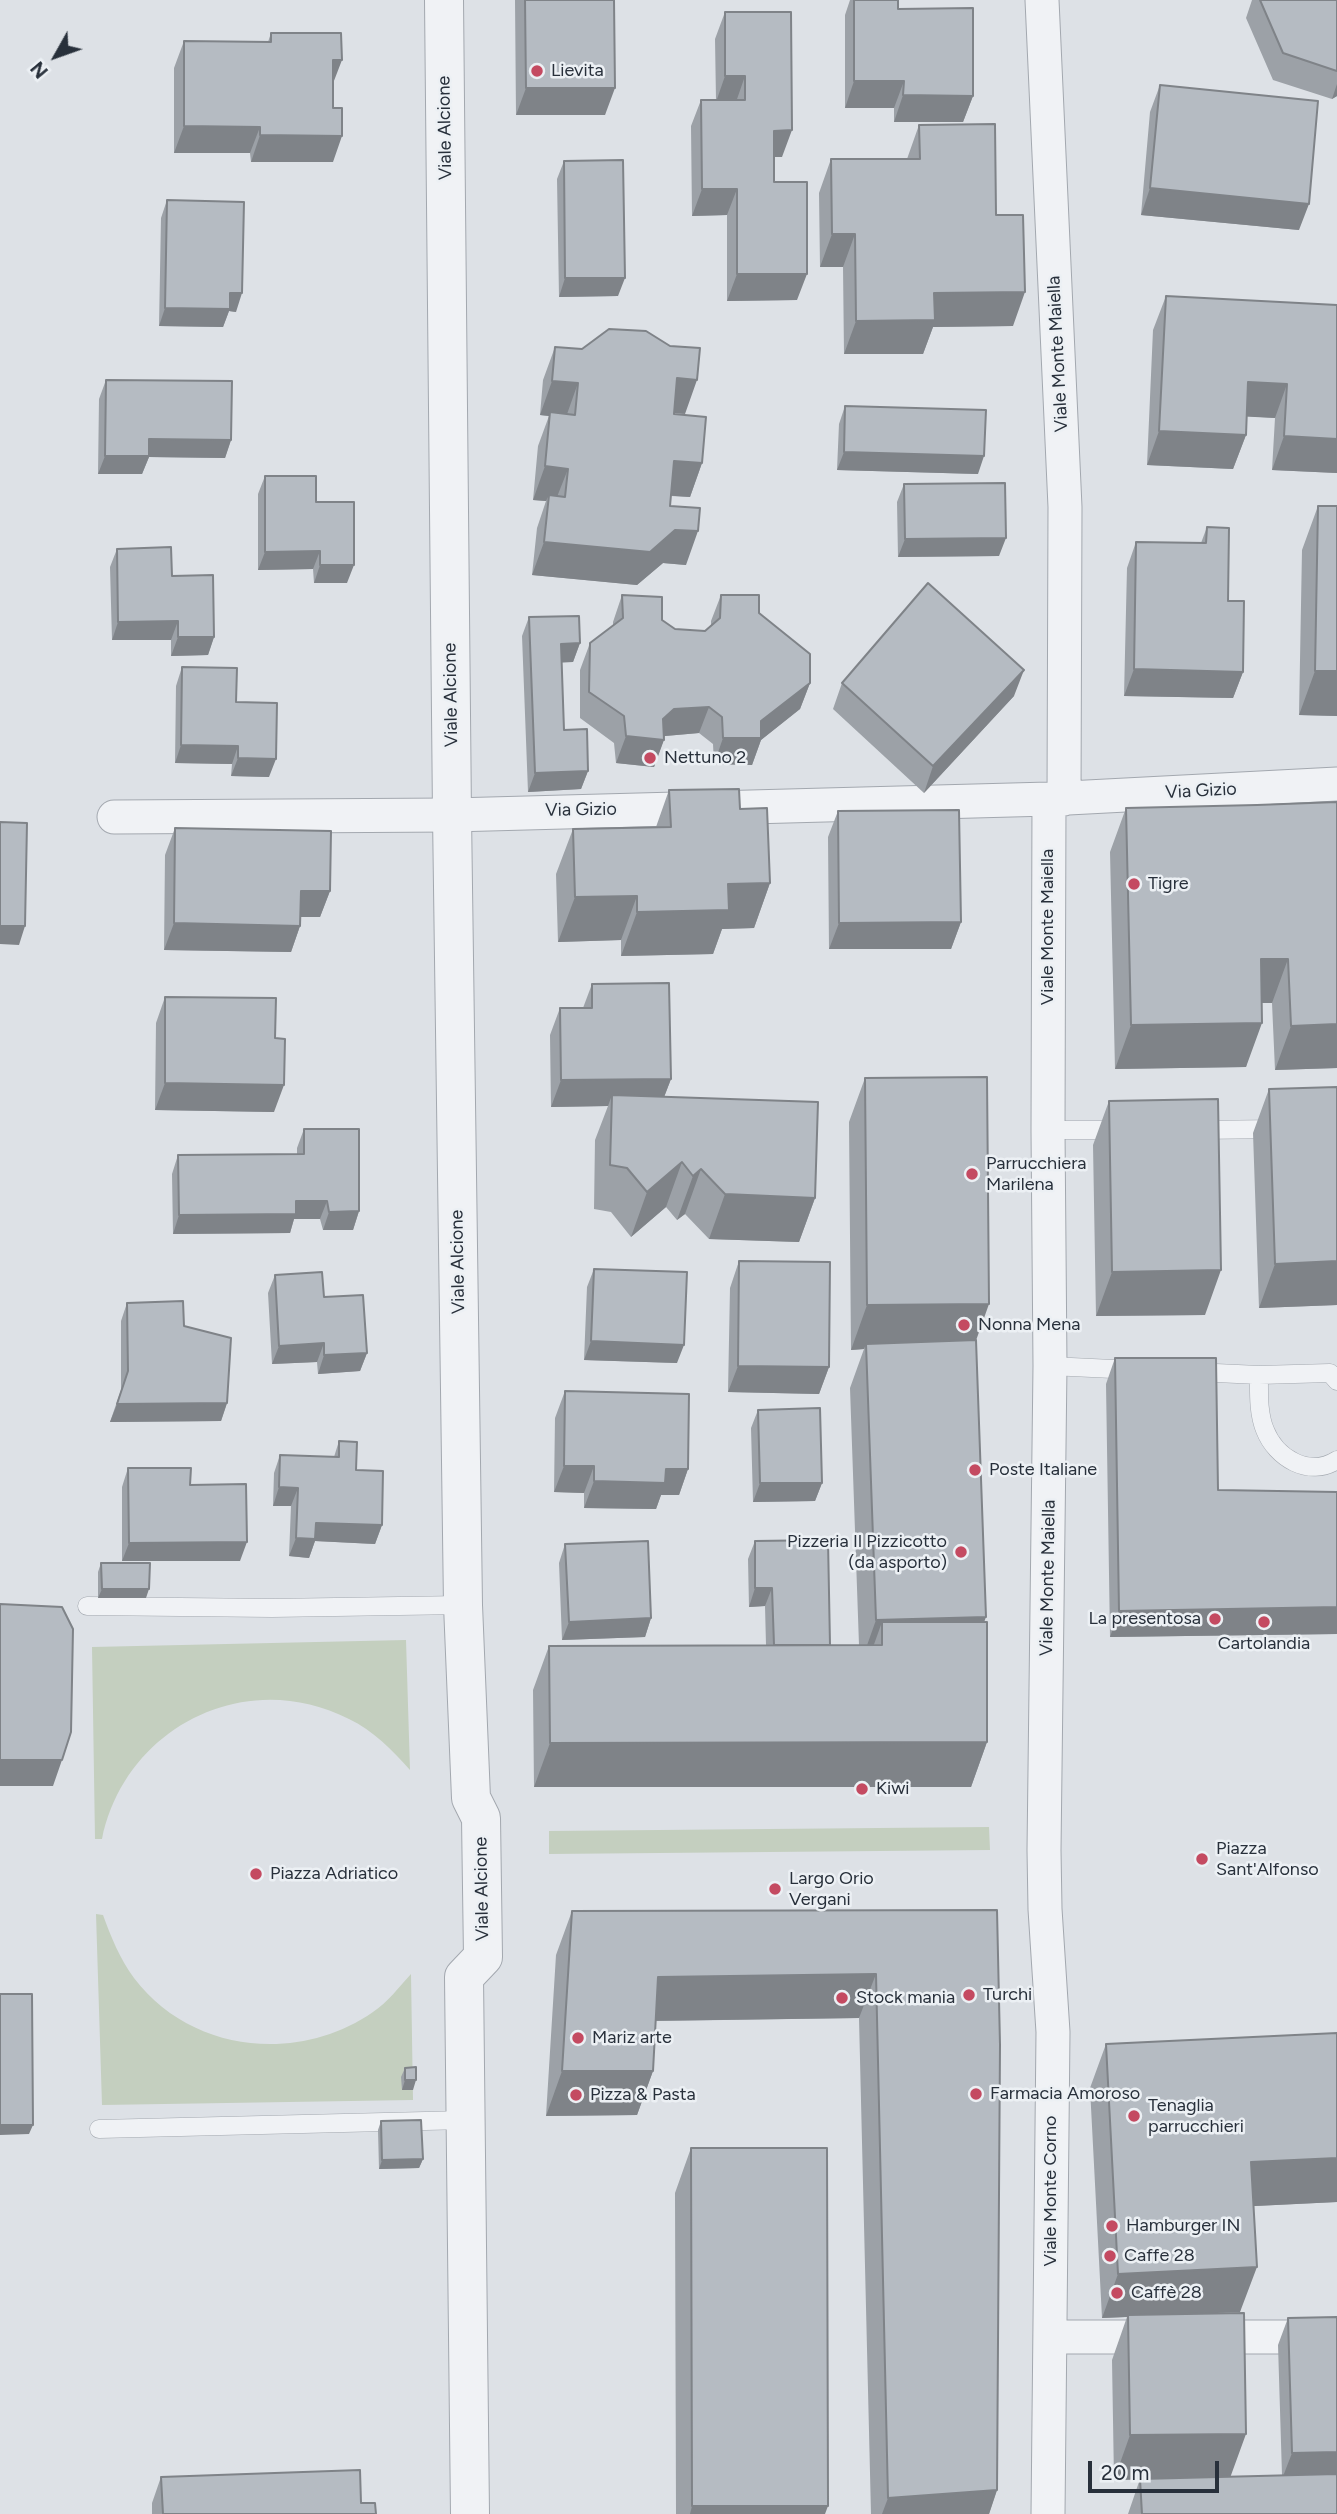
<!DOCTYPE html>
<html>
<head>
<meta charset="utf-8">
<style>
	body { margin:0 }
	#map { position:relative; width:1337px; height:2514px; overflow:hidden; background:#dde1e6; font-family:Figtree,sans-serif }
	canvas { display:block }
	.north { position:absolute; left:21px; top:21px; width:70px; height:70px; -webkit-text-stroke:5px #ecf0f4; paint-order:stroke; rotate:230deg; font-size:19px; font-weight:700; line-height:28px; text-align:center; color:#28303b }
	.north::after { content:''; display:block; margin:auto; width:24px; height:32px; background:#28303b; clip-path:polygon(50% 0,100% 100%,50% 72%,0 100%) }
	.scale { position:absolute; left:1088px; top:2461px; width:131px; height:32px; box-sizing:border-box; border:4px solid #28303b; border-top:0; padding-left:9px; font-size:21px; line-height:24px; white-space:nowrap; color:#28303b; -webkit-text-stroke:5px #ecf0f4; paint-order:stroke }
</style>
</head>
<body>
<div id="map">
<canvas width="1337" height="2514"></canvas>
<div class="north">N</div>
<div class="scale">20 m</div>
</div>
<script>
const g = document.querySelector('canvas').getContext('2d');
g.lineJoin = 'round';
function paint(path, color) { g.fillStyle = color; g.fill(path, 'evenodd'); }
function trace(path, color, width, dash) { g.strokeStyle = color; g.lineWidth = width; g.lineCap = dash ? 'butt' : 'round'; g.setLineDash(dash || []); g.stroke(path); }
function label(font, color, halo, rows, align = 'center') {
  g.font = font + ' Figtree,sans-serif'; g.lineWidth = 5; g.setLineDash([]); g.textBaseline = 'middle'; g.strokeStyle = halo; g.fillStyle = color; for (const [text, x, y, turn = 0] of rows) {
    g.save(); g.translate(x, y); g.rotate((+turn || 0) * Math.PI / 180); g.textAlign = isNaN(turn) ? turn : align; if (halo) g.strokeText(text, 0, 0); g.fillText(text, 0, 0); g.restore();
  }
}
paint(new Path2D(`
	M406 1640 410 1770C392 1750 374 1731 349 1719 246 1666 125 1727 102 1839H95L92 1647Z
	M989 1827 990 1850 549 1854V1831Z
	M96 1914 103 1915C111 1937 120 1959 134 1978 191 2053 298 2064 373 2012 388 2002 399 1987 411 1974L413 2100 102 2105Z`), '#c4cfbf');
const service = new Path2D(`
	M1048 1130H1120
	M1197 1130 1278 1129
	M1050 1366 1134 1370
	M1194 1372 1259 1375 1330 1373 1337 1381
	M1259 1375C1259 1393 1258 1413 1265 1430 1276 1458 1309 1478 1337 1460
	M87 1606 272 1608 463 1605
	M99 2129 466 2120`);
const minor = new Path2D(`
	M1042 0 1065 507 1064 799
	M114 817 452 815 1049 799
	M1051 2337H1337
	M1048 2514 1053 2032 1045 1909 1044 1850 1050 1366 1048 1130 1049 799 1337 784`);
const tertiary = new Path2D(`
	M444 0 452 815 463 1605 471 1798 481 1818 483 1957 464 1977 470 2514`);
trace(service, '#a3a8af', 19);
trace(minor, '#a3a8af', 35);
trace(tertiary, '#a3a8af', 40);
trace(service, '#f0f2f5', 18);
trace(minor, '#f0f2f5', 33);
trace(tertiary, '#f0f2f5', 38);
paint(new Path2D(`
	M515 0H614L605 115H516Z
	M850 0H898V9L973 96 963 122H894V108H845V15Z
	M1252 0H1337V96L1332 99 1273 80 1246 18Z
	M725 12 782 157H774V182L797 300 727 301V215L692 216 691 126 701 100H716L715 39Z
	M271 33 333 84V162H251L250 153H174V68L184 41 268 42Z
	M1160 85 1299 230 1141 215 1150 112Z
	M919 125 996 215 1013 326 933 327 923 354H844L843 267H820L819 193 831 159H907Z
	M564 161 618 296 559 297 557 179Z
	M167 200 236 312 229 311 223 327 159 326 161 218Z
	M1166 296 1337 305V473L1272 470 1275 418 1246 416V435L1233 469 1147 465 1153 330Z
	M555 347 685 414 674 413V414L702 463 690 497 671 496 670 506 686 565 663 563 637 585 532 575 537 528 546 501 533 500 538 446 549 416 540 415 543 380Z
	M106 380 231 440 225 458 149 457 142 474H98L99 399Z
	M845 406 978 474 837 470 839 424Z
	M265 476 316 502 347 583H314L313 569 258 570V494Z
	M904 484 999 556 898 557 897 502Z
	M1318 506H1337V716L1299 715 1302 550Z
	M1207 527 1228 601 1243 672 1233 698 1124 696 1127 568 1136 542 1201 543Z
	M117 549 172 576 214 637 208 655 171 656V640H112L110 567Z
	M622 595 675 629 705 631 711 625V621L721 595 759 613 810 683 800 709 761 740 752 765 714 764 713 744 699 733 665 736 654 767 616 763 614 743 580 718V670L590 643 613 626V622Z
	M529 617 580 643 573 662H562L564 730 588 771 581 789 528 792 522 636Z
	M182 667 236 702 269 777 231 776 232 764 175 763 176 686Z
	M842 683 1014 696 924 793 833 709Z
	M669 790 740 809 770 883 754 928 722 929 713 954 621 956V940L558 942 556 874 573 829 656 827Z
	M1257 805 1337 1068 1275 1070 1272 1003H1262L1246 1067 1115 1069 1110 852 1126 808Z
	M838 811 961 922 951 949H829L828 837Z
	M175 828 330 891 320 917H301L300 926 291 952 164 950 165 855Z
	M592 984 671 1079 664 1097 815 1198 799 1242 709 1239 685 1214 677 1220 666 1207 631 1237 611 1212 594 1209 595 1140 608 1106 551 1107 550 1035 560 1008H583Z
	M165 997 274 1112 155 1110 156 1023Z
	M865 1078 976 1341 987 1742 971 1787H534L533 1690 549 1646 766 1645 765 1606 749 1607 748 1559 755 1541 830 1645H859L850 1388 864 1349 851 1350 849 1122Z
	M1337 1087V1305L1259 1308 1253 1133 1269 1089Z
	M1109 1101 1205 1315 1096 1316 1093 1145Z
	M304 1129 359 1211 353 1230H323L320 1219H294L290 1233 173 1234 172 1174 178 1155 297 1154V1148Z
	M739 1261 829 1367 819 1394 728 1392 730 1288Z
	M594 1269 677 1363 584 1360 587 1287Z
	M275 1275 324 1297 367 1353 360 1371 318 1374 317 1362 272 1364 268 1293Z
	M127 1303 184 1326 227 1403 221 1421 110 1422 121 1390V1321Z
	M1115 1358 1218 1490 1337 1492V1634L1110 1637 1106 1384Z
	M565 1391 688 1469 679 1495H661L656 1509 584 1508V1493L554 1492 555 1418Z
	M758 1410 822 1483 815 1501 753 1502 751 1428Z
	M339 1441 356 1470 382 1525 375 1544 315 1541 309 1558 289 1556 291 1506H273L274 1473 280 1455 334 1457Z
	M128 1468 190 1485 240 1561H122V1487Z
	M565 1544 651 1618 645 1637 562 1640 559 1563Z
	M101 1563 146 1598H98V1572Z
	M997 1910V2490L989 2514H871L859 2018 656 2021 653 2071 637 2115 546 2116 556 1955 572 1911Z
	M1337 2033V2202L1254 2206 1240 2312 1179 2314 1230 2477 1282 2475 1278 2345 1288 2318 1337 2514H1128L1140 2479 1114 2480 1112 2360 1127 2317 1102 2318 1090 2088 1106 2044Z
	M405 2068 413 2090H402L401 2077Z
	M381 2121 423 2159 419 2168 379 2169 378 2130Z
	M691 2148 825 2514H676L675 2193Z
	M161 2477 361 2503 376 2514H152V2503Z`), '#9ca1a7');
paint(new Path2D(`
	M333 60H342L332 86Z
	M725 76H745L736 102H716Z
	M854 81H904L894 108H845Z
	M1337 84V96L1332 99Z
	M526 88H615L605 115H516Z
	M903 95 973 96 963 122H894Z
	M184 126 260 127 250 153H174Z
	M792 130 782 157H765L774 131Z
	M260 135 342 136 333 162H251Z
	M1150 188 1309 204 1299 230 1141 215Z
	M702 189H737L727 215 692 216Z
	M832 234H855L843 267H820Z
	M737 274H807L797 300 727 301Z
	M565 278H625L618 296 559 297Z
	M1025 292 1013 326 933 327 923 354H844L856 321 934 293Z
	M230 293H242L236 312 229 311 223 327 159 326 165 308Z
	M677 378 697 380 685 414 665 412Z
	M552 381 578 383 566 417 550 412 549 416 540 415Z
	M1248 382 1287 384 1275 418 1235 416Z
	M1159 431 1246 435 1233 469 1147 465Z
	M1284 436 1337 439V473L1272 470Z
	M149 439 231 440 225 458 149 457 142 474H98L105 456Z
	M844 452 984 456 978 474 837 470Z
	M674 461 702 463 690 497 661 495Z
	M545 466 568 469 555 502 549 495 546 501 533 500Z
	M675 530 698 531 686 565 663 563 637 585 532 575 544 542Z
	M1006 538 999 556 898 557 905 539Z
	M320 551 313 569 258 570 265 552Z
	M320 565H354L347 583H314Z
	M178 621 171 640H112L118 622Z
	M178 637H214L208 655 171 656Z
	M580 643 573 662 554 663 561 644Z
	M1134 669 1243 672 1233 698 1124 696Z
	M1024 670 1014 696 924 793 933 766Z
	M1315 671H1337V716L1299 715Z
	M810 683 800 709 761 740 752 765 714 764 723 738 761 721Z
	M709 707 699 733 665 736 660 740H664L654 767 616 763 626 736 663 719 674 709Z
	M181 745 238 746 232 764 175 763Z
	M238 758 276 759 269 777 231 776Z
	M588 771 581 789 528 792 535 773Z
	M770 883 754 928 722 929 713 954 621 956 637 912 728 884Z
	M301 891H330L320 917H292Z
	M637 896 621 940 558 942 575 897Z
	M961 922 951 949H829L839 923Z
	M174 923 300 926 291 952 164 950Z
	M0 926H25L19 945 0 944Z
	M1261 959H1288L1272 1003H1245Z
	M1262 1023 1246 1067 1115 1069 1131 1025Z
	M1337 1024V1068L1275 1070 1291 1026Z
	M671 1079 661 1105 612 1095 608 1106 551 1107 561 1080Z
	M165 1083 284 1085 274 1112 155 1110Z
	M682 1162 666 1207 631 1237 647 1192Z
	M701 1169 685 1214 677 1220 693 1176Z
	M725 1194 815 1198 799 1242 709 1239Z
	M296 1201H327L320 1219H294L290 1233 173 1234 179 1215Z
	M359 1211 353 1230H323L329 1212Z
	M1337 1261V1305L1259 1308 1275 1264Z
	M1221 1270 1205 1315 1096 1316 1112 1272Z
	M989 1304 973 1349 866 1344 864 1349 851 1350 867 1305Z
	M591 1341 684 1345 677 1363 584 1360Z
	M324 1343 317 1362 272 1364 279 1346Z
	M367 1353 360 1371 318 1374 324 1355Z
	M738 1366 829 1367 819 1394 728 1392Z
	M227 1403 221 1421 110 1422 117 1404Z
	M564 1466H594L584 1493 554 1492Z
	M666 1469H688L679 1495H661L656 1509 584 1508 594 1481Z
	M760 1483H822L815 1501 753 1502Z
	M279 1487 298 1488 291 1506H273Z
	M316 1523 382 1525 375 1544 315 1541 309 1558 289 1556 296 1538Z
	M247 1542 240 1561H122L129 1543Z
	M755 1588H772L765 1606 749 1607Z
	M102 1589H149L146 1598H98Z
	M1337 1607V1634L1110 1637 1119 1611Z
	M986 1617 970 1661 882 1645V1622L867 1664 860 1665 876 1620Z
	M651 1618 645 1637 562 1640 569 1622Z
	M987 1742 971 1787H534L550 1743Z
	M0 1760H62L53 1786H0Z
	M876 1974 859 2018 642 2021 658 1977Z
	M562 2071H653L637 2115 546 2116Z
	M405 2080H416L413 2090H402Z
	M0 2125H33L29 2134 0 2135Z
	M1337 2158V2202L1235 2207 1251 2162Z
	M423 2159 419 2168 379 2169 382 2160Z
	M1257 2267 1240 2312 1102 2318 1118 2274Z
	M1246 2434 1230 2478 1114 2480 1130 2435Z
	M1337 2452V2478L1282 2479 1292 2453Z
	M997 2490 989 2514H882L888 2498Z
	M692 2506H828L825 2514H690Z`), '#7f8388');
const building = new Path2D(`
	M525 0H614L615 88H526Z
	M854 0H898V9L973 8V96L903 95 904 81H854Z
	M1260 0H1337V71L1283 53Z
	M725 12H791L792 130 774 131V182H807V274H737V189H702L701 100H745V76H725Z
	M271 33H341L342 60H333V108H342V136L260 135V127L184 126V41L271 42Z
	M1160 85 1318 101 1309 204 1150 188Z
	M995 124 996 215H1023L1025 292 934 293 935 320 856 321 855 234H832L831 159H920L919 125Z
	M623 160 625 278H565L564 161Z
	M167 200 244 202 242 293H230V309L165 308Z
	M1166 296 1337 305V439L1284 436 1287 384 1248 382 1246 435 1159 431Z
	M609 329 646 331 670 346 700 348 697 380 677 378 674 414 706 417 702 463 674 461 670 506 700 508 698 531 675 530 650 552 544 542 549 495 565 497 568 469 545 466 550 412 575 415 578 383 552 381 555 347 582 349Z
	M106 380 232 381 231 440 149 439V456H105Z
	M845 406 986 410 984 456 844 452Z
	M265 476H316V502H354V565H320V551L265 552Z
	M1005 483 1006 538 905 539 904 484Z
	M1318 506H1337V671H1315Z
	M1207 527 1229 528 1228 601H1244L1243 672 1134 669 1136 542 1206 543Z
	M171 547 172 576 213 575 214 637H178V621L118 622 117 549Z
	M928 583 1024 670 933 766 842 683Z
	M622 595 662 597V620L675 629 705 631 720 618 721 595H759V613L810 654V683L761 721V738H723L722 717 709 707 674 709 663 719 664 740 626 736 624 716 589 692 590 643 623 618Z
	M579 616 580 643 561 644 564 730 587 729 588 771 535 773 529 617Z
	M182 667 237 668 236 702 277 703 276 759 238 758V746L181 745Z
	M739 789 740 809 767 808 770 883 728 884 729 910 637 912V896L575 897 573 829 671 827 669 790Z
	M1337 802V1024L1291 1026 1288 959H1261L1262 1023 1131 1025 1126 808 1257 805Z
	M959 810 961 922 839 923 838 811Z
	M0 822 27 823 25 926H0Z
	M175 828 331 831 330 891H301L300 926 174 923Z
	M669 983 671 1079 561 1080 560 1008H592V984Z
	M165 997 276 998 275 1038 285 1039 284 1085 165 1083Z
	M987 1077 989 1304 867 1305 865 1078Z
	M1337 1087V1261L1275 1264 1269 1089Z
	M612 1095 818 1102 815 1198 725 1194 701 1169 693 1176 682 1162 647 1192 627 1168 610 1165Z
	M1218 1099 1221 1270 1112 1272 1109 1101Z
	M304 1129H359V1211L329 1212 327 1201H296V1214L179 1215 178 1155 304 1154Z
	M739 1261 830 1262 829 1367 738 1366Z
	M594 1269 687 1272 684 1345 591 1341Z
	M322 1272 324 1297 363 1295 367 1353 324 1355V1343L279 1346 275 1275Z
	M183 1301 184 1326 231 1338 227 1403 117 1404 128 1371 127 1303Z
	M976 1340 986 1617 876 1620 866 1344Z
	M1115 1358H1216L1218 1490 1337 1492V1607L1119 1611Z
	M565 1391 689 1394 688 1469H666L665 1483 594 1481V1466H564Z
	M820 1408 822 1483H760L758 1410Z
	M339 1441 357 1442 356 1470 383 1471 382 1525 316 1523 315 1539 296 1538 298 1488 279 1487 280 1455 339 1457Z
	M128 1468H191L190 1485 246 1484 247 1542 129 1543Z
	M828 1540 830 1645H774L772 1588H755V1541Z
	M648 1541 651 1618 569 1622 565 1544Z
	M101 1563H150L149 1589H102Z
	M0 1604 62 1607 73 1629 71 1732 62 1760H0Z
	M882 1622H987V1742L550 1743 549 1646 882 1645Z
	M997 1910 1000 2045 997 2490 888 2498 876 1974 658 1977 653 2071H562L572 1911Z
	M0 1994H32L33 2125H0Z
	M1337 2033V2158L1251 2162 1257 2267 1118 2274 1106 2044Z
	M416 2067V2080H405V2068Z
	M421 2120 423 2159 382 2160 381 2121Z
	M691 2148H827L828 2506H692Z
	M1244 2313 1246 2434 1130 2435 1128 2315Z
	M1337 2317V2452L1292 2453 1288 2318Z
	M360 2470 361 2503H375L376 2514H163L161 2477Z
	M1337 2474V2514H1142L1140 2479Z`);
paint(building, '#b5bbc2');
trace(building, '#7f8388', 2);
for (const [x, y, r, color] of [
	[537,71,7,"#c44a61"],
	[650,758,7,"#c44a61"],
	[1134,884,7,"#c44a61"],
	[972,1174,7,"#c44a61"],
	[964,1325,7,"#c44a61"],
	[975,1470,7,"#c44a61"],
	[961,1552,7,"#c44a61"],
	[1215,1619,7,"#c44a61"],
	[1264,1622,7,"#c44a61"],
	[862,1789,7,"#c44a61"],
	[1202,1859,7,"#c44a61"],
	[256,1874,7,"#c44a61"],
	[775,1889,7,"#c44a61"],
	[969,1995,7,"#c44a61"],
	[842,1998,7,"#c44a61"],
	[578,2038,7,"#c44a61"],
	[976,2094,7,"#c44a61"],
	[576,2095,7,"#c44a61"],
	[1134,2116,7,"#c44a61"],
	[1112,2226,7,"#c44a61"],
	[1110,2256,7,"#c44a61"],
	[1117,2293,7,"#c44a61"]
]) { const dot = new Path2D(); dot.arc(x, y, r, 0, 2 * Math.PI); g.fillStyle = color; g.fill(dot); trace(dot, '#ecf0f4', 2.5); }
label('18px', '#28303b', '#ecf0f4', [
	["Lievita",551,71],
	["Nettuno 2",664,758],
	["Tigre",1148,884],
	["Parrucchiera",986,1164],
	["Marilena",986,1185],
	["Nonna Mena",978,1325],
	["Poste Italiane",989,1470],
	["Pizzeria Il Pizzicotto",947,1542,"right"],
	["(da asporto)",947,1563,"right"],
	["La presentosa",1201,1619,"right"],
	["Cartolandia",1264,1644,"center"],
	["Kiwi",876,1789],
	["Piazza",1216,1849],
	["Sant'Alfonso",1216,1870],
	["Piazza Adriatico",270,1874],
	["Largo Orio",789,1879],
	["Vergani",789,1900],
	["Turchi",983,1995],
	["Stock mania",856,1998],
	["Mariz arte",592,2038],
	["Farmacia Amoroso",990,2094],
	["Pizza & Pasta",590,2095],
	["Tenaglia",1148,2106],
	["parrucchieri",1148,2127],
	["Hamburger IN",1126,2226],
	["Caffe 28",1124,2256],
	["Caffè 28",1131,2293]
], 'left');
label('18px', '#28303b', '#ecf0f4', [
	["Viale Alcione",445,128,-91],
	["Viale Monte Maiella",1058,354,-93],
	["Viale Alcione",451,695,-91],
	["Via Gizio",1201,791,-3],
	["Via Gizio",581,810,-1],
	["Viale Monte Maiella",1048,927,-90],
	["Viale Alcione",458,1262,-91],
	["Viale Monte Maiella",1048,1578,-89],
	["Viale Alcione",482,1889,-91],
	["Viale Monte Corno",1051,2191,-90]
]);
</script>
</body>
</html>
